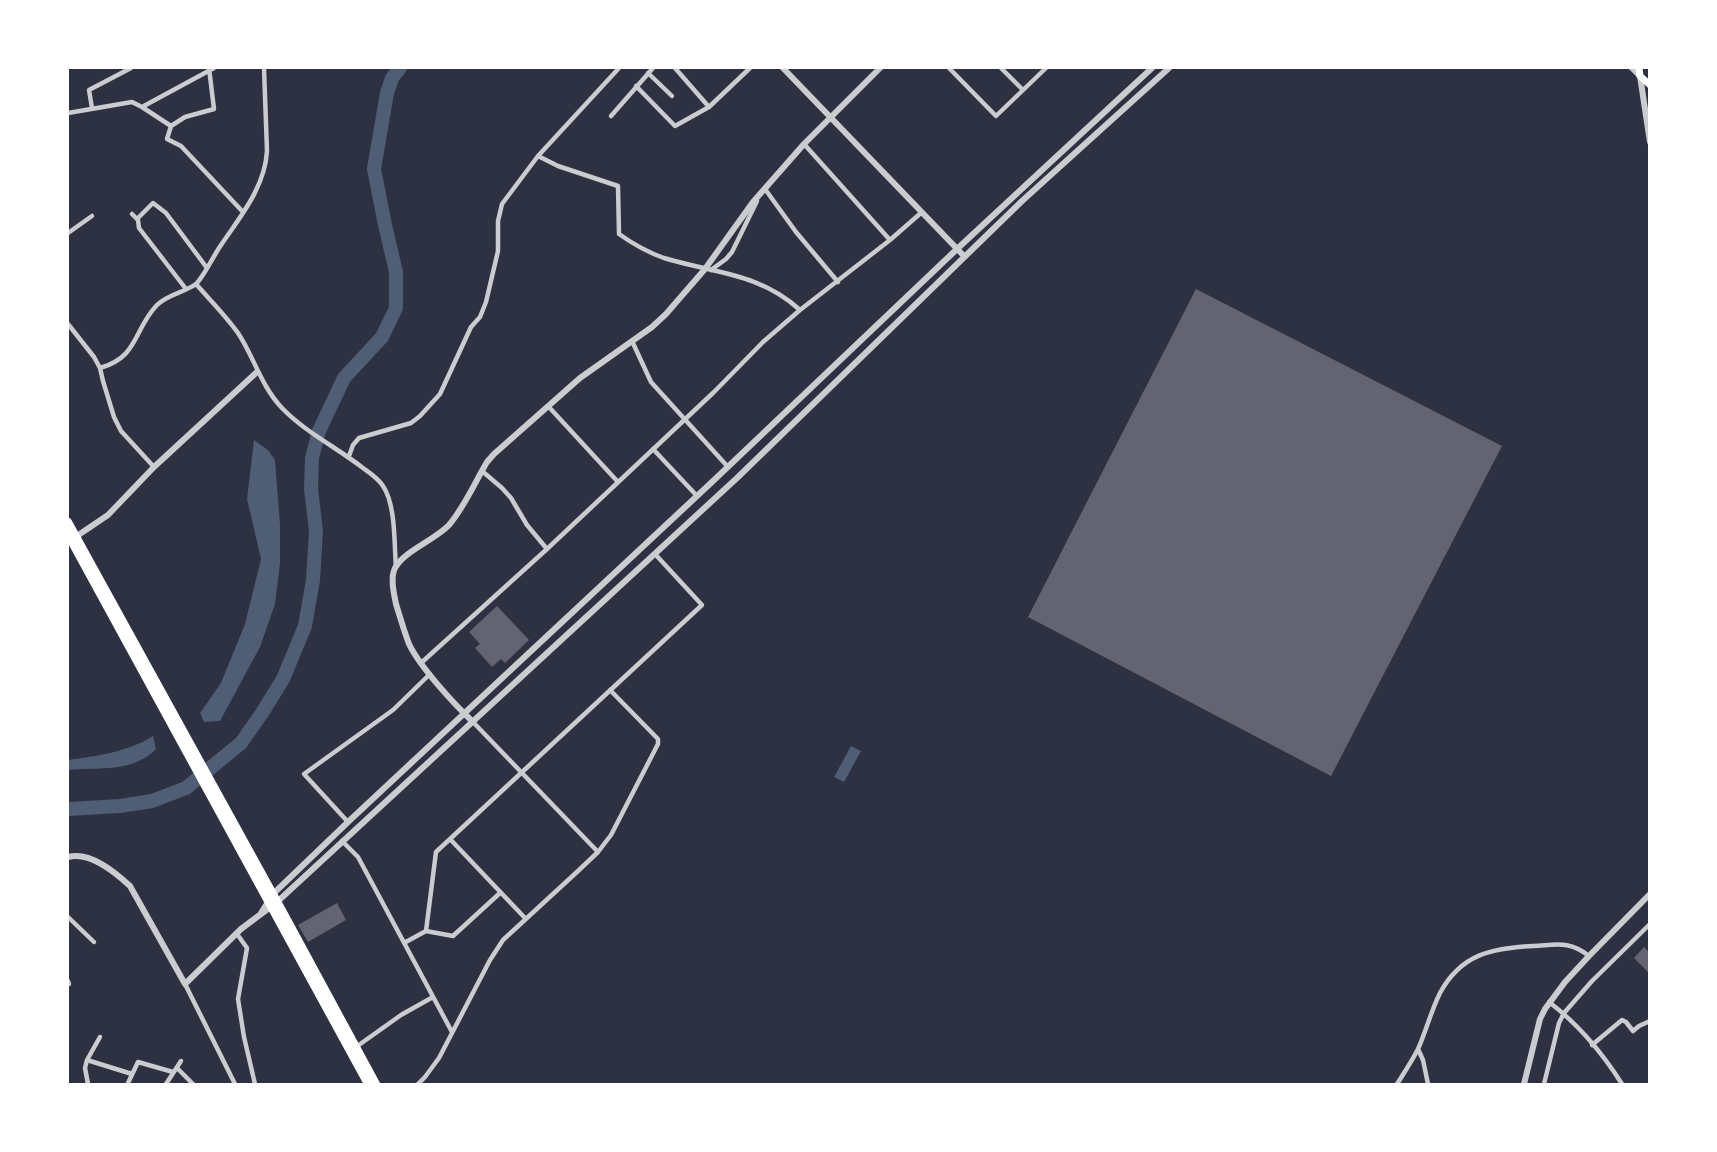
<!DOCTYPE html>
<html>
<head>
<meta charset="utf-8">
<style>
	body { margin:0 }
	#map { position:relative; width:1717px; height:1152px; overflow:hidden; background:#2d3142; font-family:"Roboto Serif",serif }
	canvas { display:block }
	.frame { position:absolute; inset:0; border:69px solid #fff; pointer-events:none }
</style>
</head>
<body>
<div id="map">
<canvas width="1717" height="1152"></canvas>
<div class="frame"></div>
</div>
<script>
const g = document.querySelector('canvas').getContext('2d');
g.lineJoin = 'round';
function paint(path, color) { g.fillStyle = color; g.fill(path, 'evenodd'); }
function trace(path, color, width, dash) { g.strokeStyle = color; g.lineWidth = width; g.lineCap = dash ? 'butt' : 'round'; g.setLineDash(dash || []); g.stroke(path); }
paint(new Path2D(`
	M254 440 268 450 275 460 280 524V563L275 604 260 647 220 721 204 722 200 713 221 683 245 624 261 559 247 499Z
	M153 736 156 749C133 773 98 767 68 770V760C97 756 128 752 153 736Z
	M851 746 861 751 844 782 834 777Z`), '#4f5d75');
trace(new Path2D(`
	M68 809 120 806 152 801 186 788 241 743 262 713 283 679 305 626 313 580 316 531 311 489 312 458 319 431 344 378 382 337 396 308V272L385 225 374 169 387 93 392 78 400 68`), '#4f5d75', 14);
paint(new Path2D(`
	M1196 289 1502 446 1331 776 1028 617Z
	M497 606 529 640 505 663 501 659 492 667 475 648 480 644 469 632Z
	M337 903 346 920 308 942 298 925Z
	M1644 947 1650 953V974L1634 958Z`), '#626471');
trace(new Path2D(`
	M675 68 709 107 750 68
	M949 68 996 116 1046 68
	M1001 68 1023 90
	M648 73 672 96
	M636 86 675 126 709 107
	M142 107 214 68
	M92 108 89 90 131 68
	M68 113 132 102 142 107 171 126 185 117 214 109 209 68
	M611 116 653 68
	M171 126 167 139 181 146 243 212
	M804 144 890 240
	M538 156 558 166 618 186 619 234C633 244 647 252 664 258 713 273 760 273 800 310
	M765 189 796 232 838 282
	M132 214 138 220 139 228 186 289
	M137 219 153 203 166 213 207 268
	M68 233 92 216
	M711 270 726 259 732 252 757 201
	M196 284C210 300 226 316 238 333 254 357 261 386 282 408 305 432 336 447 363 468 370 473 378 478 383 486 396 505 394 544 396 567
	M68 324 94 357 100 368 103 381 114 417 121 431 154 467
	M632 341 651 382 728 467
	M100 368C139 357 133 330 157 305 168 294 189 291 197 283 205 274 212 259 219 248 239 218 265 188 267 151L264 68
	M548 406 618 482
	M653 449 697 496
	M349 456 353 445 359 438 411 423 420 416 440 394 471 327 480 317 486 302 498 251V221L502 204 538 156 619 68
	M482 471 502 488 511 498 527 525 547 549
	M421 663 547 549 714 392 763 342 800 310 890 240 922 212
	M473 722 598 852
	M348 822 304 774 393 710 430 674
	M450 839 525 918
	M342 841 358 857 452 1032
	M68 917 94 942
	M426 931 453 936 500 893
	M237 934 247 948 238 999 244 1037 255 1084
	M404 943 426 931 436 852 702 605 655 554
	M68 981 69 984
	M185 984 235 1084
	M1549 1002C1578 1024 1603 1054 1622 1084
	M1592 1045 1622 1020 1626 1022 1633 1031 1639 1026 1650 1021
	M356 1047 401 1015 433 997
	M1418 1049 1423 1060 1428 1084
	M87 1060 132 1074
	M177 1068 193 1084
	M128 1083 138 1062 173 1072
	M88 1084 85 1068 87 1060 100 1037
	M166 1084 181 1061
	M418 1084 425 1077 439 1058 490 960 503 940 578 871 598 852 611 835 658 744V739L610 690
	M1397 1084C1404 1073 1412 1061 1418 1049 1426 1031 1431 1011 1440 993 1461 954 1492 948 1533 946 1556 945 1569 940 1589 956
	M1544 1084 1559 1023 1564 1013 1592 981 1650 924`), '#caccd0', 4.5);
trace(new Path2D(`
	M783 68 964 256
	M1632 68 1640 76 1650 142
	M68 542 108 515 154 467 257 372
	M473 722C454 704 420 667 409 644 404 631 400 617 396 604 394 594 390 578 395 568 404 551 435 540 449 525 465 506 475 482 487 462L494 454 580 378 652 327 666 314 705 269 753 202 804 144 880 68
	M68 857C90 851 115 872 130 886L185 984 241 929 277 902 737 478 1022 201 1169 68
	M261 913 273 894 348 822 712 482 957 249 1152 68
	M1524 1084 1540 1019 1545 1009 1565 982 1589 956 1650 894`), '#caccd0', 6);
trace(new Path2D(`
	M1639 68 1640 76 1650 85`), '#fff', 7);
trace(new Path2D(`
	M68 522 284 914 376 1084
	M68 535 368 1084`), '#fff', 8);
</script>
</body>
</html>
